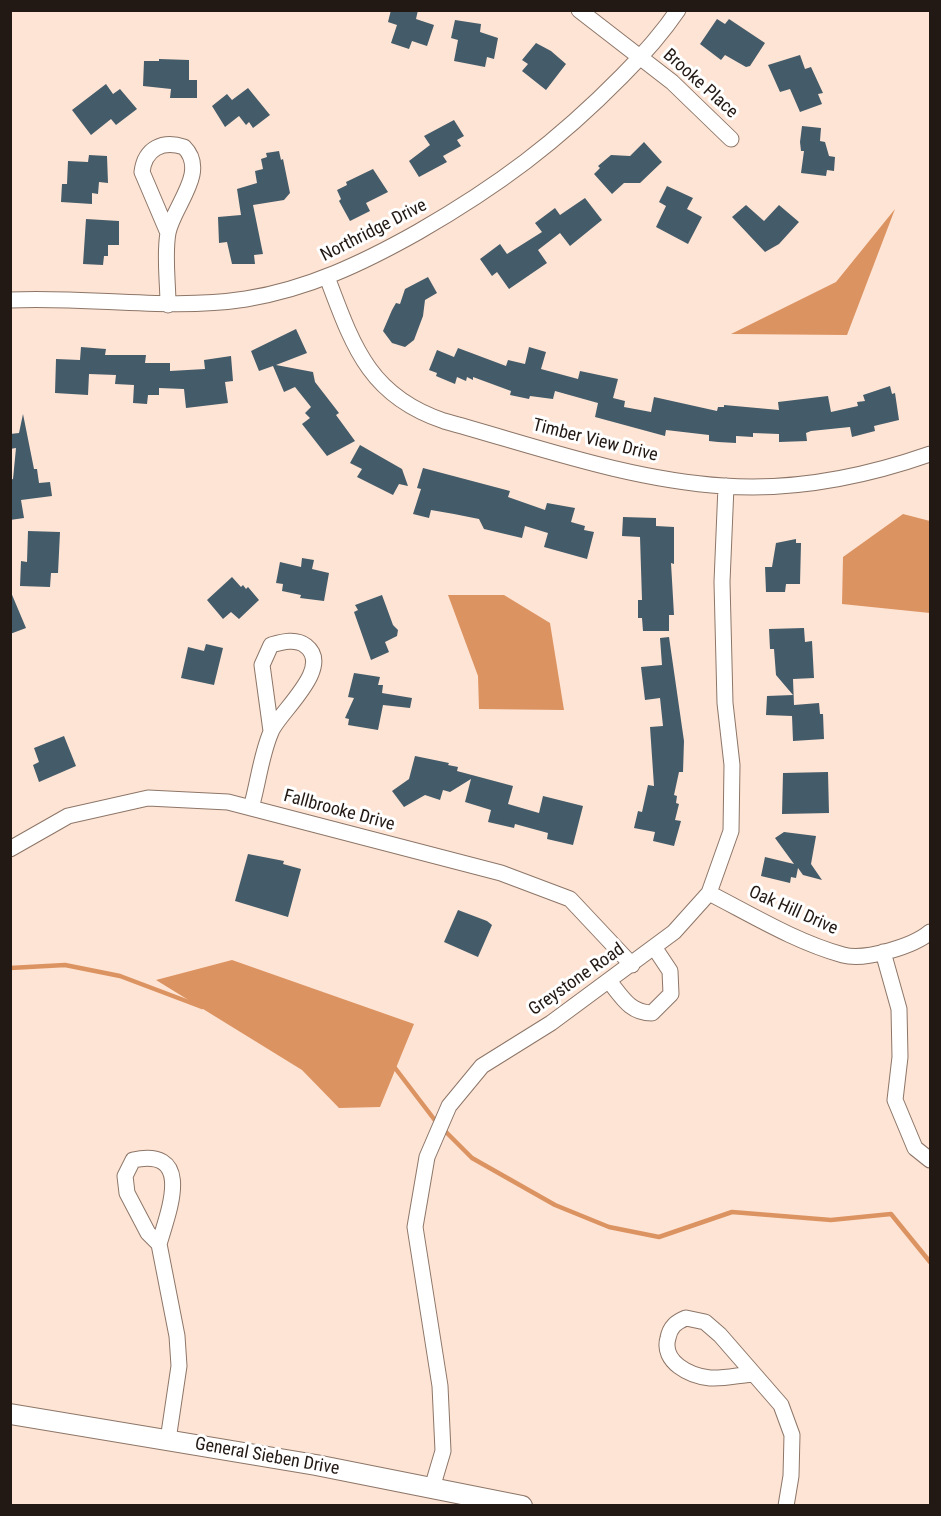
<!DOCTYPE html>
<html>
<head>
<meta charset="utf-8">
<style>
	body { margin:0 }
	#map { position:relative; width:941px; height:1516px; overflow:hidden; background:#fee4d4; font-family:"Roboto Condensed",sans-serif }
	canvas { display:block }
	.frame { position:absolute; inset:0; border:12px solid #221914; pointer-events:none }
</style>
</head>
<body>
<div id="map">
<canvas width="941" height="1516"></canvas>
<div class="frame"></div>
</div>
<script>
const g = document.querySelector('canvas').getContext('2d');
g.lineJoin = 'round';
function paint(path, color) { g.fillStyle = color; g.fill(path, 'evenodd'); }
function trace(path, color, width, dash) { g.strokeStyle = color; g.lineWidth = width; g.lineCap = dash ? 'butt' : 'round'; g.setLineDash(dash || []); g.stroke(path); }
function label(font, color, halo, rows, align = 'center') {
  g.font = font + ' "Roboto Condensed",sans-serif'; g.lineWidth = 6; g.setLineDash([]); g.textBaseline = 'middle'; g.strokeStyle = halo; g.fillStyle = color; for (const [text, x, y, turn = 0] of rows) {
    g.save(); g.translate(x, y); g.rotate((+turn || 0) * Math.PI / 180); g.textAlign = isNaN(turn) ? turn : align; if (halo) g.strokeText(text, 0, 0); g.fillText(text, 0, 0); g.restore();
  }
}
paint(new Path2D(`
	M895 209 847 335 731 334 836 282Z
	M903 514 930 521V613L842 604 843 557Z
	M448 595H504L550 623 564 710 479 709 478 676Z
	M232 960 414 1024 380 1107 339 1108 302 1070 156 980Z`), '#dc9362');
trace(new Path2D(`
	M10 968 65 965 120 976 202 1007
	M392 1064 437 1123
	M443 1129 472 1158 555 1205 609 1227 659 1237 732 1212 831 1220 891 1214 930 1262`), '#dc9362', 4.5);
paint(new Path2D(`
	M391 10H418L416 19 434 25 427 46 412 41 409 49 391 43 397 25 388 22Z
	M717 19 725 24 729 19 765 43 750 66 746 67 725 55 721 60 700 44Z
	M455 20 481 24 480 32 498 38 494 59 487 57 485 67 454 61 458 40 451 38Z
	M536 43 551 51 566 64 546 90 522 71 528 64 522 60Z
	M800 55 805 69 811 67 823 93 818 94 822 104 800 112 790 89 780 92 768 65Z
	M159 59 189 60V80H197V98H170L171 89 143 86 144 61H159Z
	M106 84 113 94 120 89 137 109 116 125 111 119 91 135 72 110Z
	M248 88 270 115 253 128 249 122 246 125 239 116 225 127 212 106 227 94 232 100Z
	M454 120 464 136 457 140 461 146 443 156 447 162 419 177 409 161 430 145 424 136Z
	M802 126 821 128 820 141 825 142 829 156 835 157 834 171 827 170 826 176 801 173 804 151H801L800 142Z
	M644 142 662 162 640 183H624L612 194 594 174 600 168 598 166 611 155 630 156Z
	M279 151 281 160 283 159 290 193 284 200 253 205 263 254 254 255 255 264H232L227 242 219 243 218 217 241 215 237 189 257 183 255 171 263 169 261 159 267 157 266 153Z
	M89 155 107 156 108 183 99 182 98 194 92 193V204L61 202 62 184H67L68 161 88 162Z
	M373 169 388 192 366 203 370 211 350 221 339 201 341 199 337 190 347 185 346 182Z
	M667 186 693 198 687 209 702 217 688 244 656 227 666 206 659 202Z
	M585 198 602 220 570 246 560 233 538 250 547 263 509 289 497 272 492 276 480 259 500 244 507 254 542 232 535 223 555 208 560 215Z
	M746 205 764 221 779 205 799 222 779 244 765 252 732 217Z
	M86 219 119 221V245H108V256H104L103 265 83 264Z
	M428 277 437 293 425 300 423 316 414 340 405 347 392 343 383 331 392 310 396 303 400 304 405 289Z
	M296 329 307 353 276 365 313 372 315 382 339 413 336 415 355 441 327 456 302 424 310 418 305 413 311 407 295 387 284 392 273 366 259 371 251 351Z
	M81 347 106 349 105 355H146L145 363H170V371L205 369 204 360 231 356 233 381 225 382 228 403 186 408 184 389 159 388V395H148L147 404 133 403 134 385 115 384 116 375 89 374 88 395 55 393 56 359 80 360Z
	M529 347 546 352 541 369 578 379 580 371 618 379 613 398 625 401 624 407 651 412 654 397 717 411 718 407H724V405L779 410 778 402 828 396 831 412 858 406 857 402 865 401 863 395 890 386 892 394 895 393 899 420 874 426 875 431 852 437 850 427 811 431 806 433 807 441 779 442V434L753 433V437L736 436V443L718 442 709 441V435L666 430 665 436 595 417 598 403 555 391 553 399 530 396 529 399 510 395 511 391 473 377V380L467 377 466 381 457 377 455 384 436 376 437 373 429 370 437 350 454 357 458 348 506 366 508 360 525 364Z
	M23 414 34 469H37L39 483 50 482 52 496 21 500 24 518 10 520V480L13 479 16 448 10 449V434L19 433Z
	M360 445 402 469 408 486 399 484 393 495 357 477 362 469 350 463Z
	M423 468 510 491 508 497 545 510 547 503 575 508 571 522 585 526 584 530 594 532 587 559 544 547 548 533 525 526 522 538 484 529 479 519 454 514 431 510 429 518 413 514 421 489 417 488Z
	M623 517 656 518V526L674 527V564L671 563 674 615H669V631H643L642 618H638V600H642L640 537 622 536Z
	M28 531 60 532 58 573H51L50 587 20 586 21 561 27 562Z
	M796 539V543H801L800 584H786L785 592H766L765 567H772L776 543Z
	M302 558 314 560 312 569 329 573 324 601 300 598 301 595 282 591 283 584 276 583 280 562 301 567Z
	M232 577 241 587 243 585 246 589 248 587 259 600 239 619 231 612 223 619 207 600Z
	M10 590 26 628 10 634Z
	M382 595 393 625 398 630 397 636 385 642 389 652 371 660 354 612 358 610 355 605Z
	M804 628 805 642 812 641 814 678 793 679 794 705 819 703 820 714H823L824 739 793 741 792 716 766 715 767 696 793 695 776 675 774 649H770L769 629Z
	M669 637 684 741 683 772H679L674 795 677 796 676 803 679 804 675 820 681 821 674 846 653 841 655 832 634 828 638 811 642 812 648 785 654 786 650 727 663 726 660 698 645 700 641 667 662 665 660 638Z
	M206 644 223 648 214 685 181 678 188 647 204 651Z
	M354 673 380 677 378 685H383L382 693 412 698 410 708 383 705 378 730 348 725 349 719 345 718 354 698 348 697Z
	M64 736 76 766 39 782 33 765 39 762 34 748Z
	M415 756 449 763 448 765 458 767 457 771 513 786 508 804 539 813 543 796 583 806 573 845 547 839 548 833 515 824 514 828 488 822 491 810 465 802 471 779 450 792 443 790 440 800 425 795 404 807 392 791 409 779Z
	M828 772 829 813 782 814 783 773Z
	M784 832 816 836 811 864 822 880 803 875 798 868 796 878 791 877 790 883 761 876 765 857 794 864 775 838Z
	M248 854 284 861 283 864 301 869 288 917 235 901Z
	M458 910 487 921 492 925 478 957 444 942Z`), '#445b69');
const minor = new Path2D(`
	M579 10 672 82 731 139
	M168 233 142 172C145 148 163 140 184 147 209 172 173 206 168 233 164 255 168 282 168 305
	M327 277C353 346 369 396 444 421 535 446 629 480 724 486 795 491 864 477 930 454
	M10 300C89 296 168 311 246 299 308 289 363 263 418 232 498 186 557 142 622 76 643 55 661 35 678 10
	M251 808C258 784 261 755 271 732 278 713 334 668 306 646 296 638 282 642 271 645L262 665 271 731
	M10 849 68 816 148 798 228 802 501 873 570 899 632 965
	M709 893C752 915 796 942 843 955 865 961 914 946 930 932
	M883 952 899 1009 900 1057 895 1100 915 1148 930 1160
	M609 981C622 997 630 1013 652 1013L671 994 670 971 654 947
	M159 1244C168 1213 195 1147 133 1160L125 1176 127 1193 148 1233 159 1244 177 1336 179 1366 168 1440
	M753 1374C739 1375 724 1379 710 1378 690 1376 661 1362 668 1338 670 1327 676 1322 686 1318L705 1322 720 1335 781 1405 792 1435 791 1476 786 1506
	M432 1488 443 1451 440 1386 415 1227 427 1157 449 1106 482 1066 551 1023 674 932 709 893 731 831 732 765 725 703 722 582 726 486`);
const tertiary = new Path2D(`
	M10 1414 316 1465 522 1506`);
trace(minor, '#8d7668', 17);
trace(tertiary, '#8d7668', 22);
trace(minor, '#fff', 15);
trace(tertiary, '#fff', 20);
label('18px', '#221914', '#fff', [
	["Brooke Place",700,84,42],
	["Northridge Drive",374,231,-27],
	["Timber View Drive",595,441,14],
	["Fallbrooke Drive",339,811,15],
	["Oak Hill Drive",793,911,24],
	["Greystone Road",577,980,-35],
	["General Sieben Drive",267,1457,10]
]);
</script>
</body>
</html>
